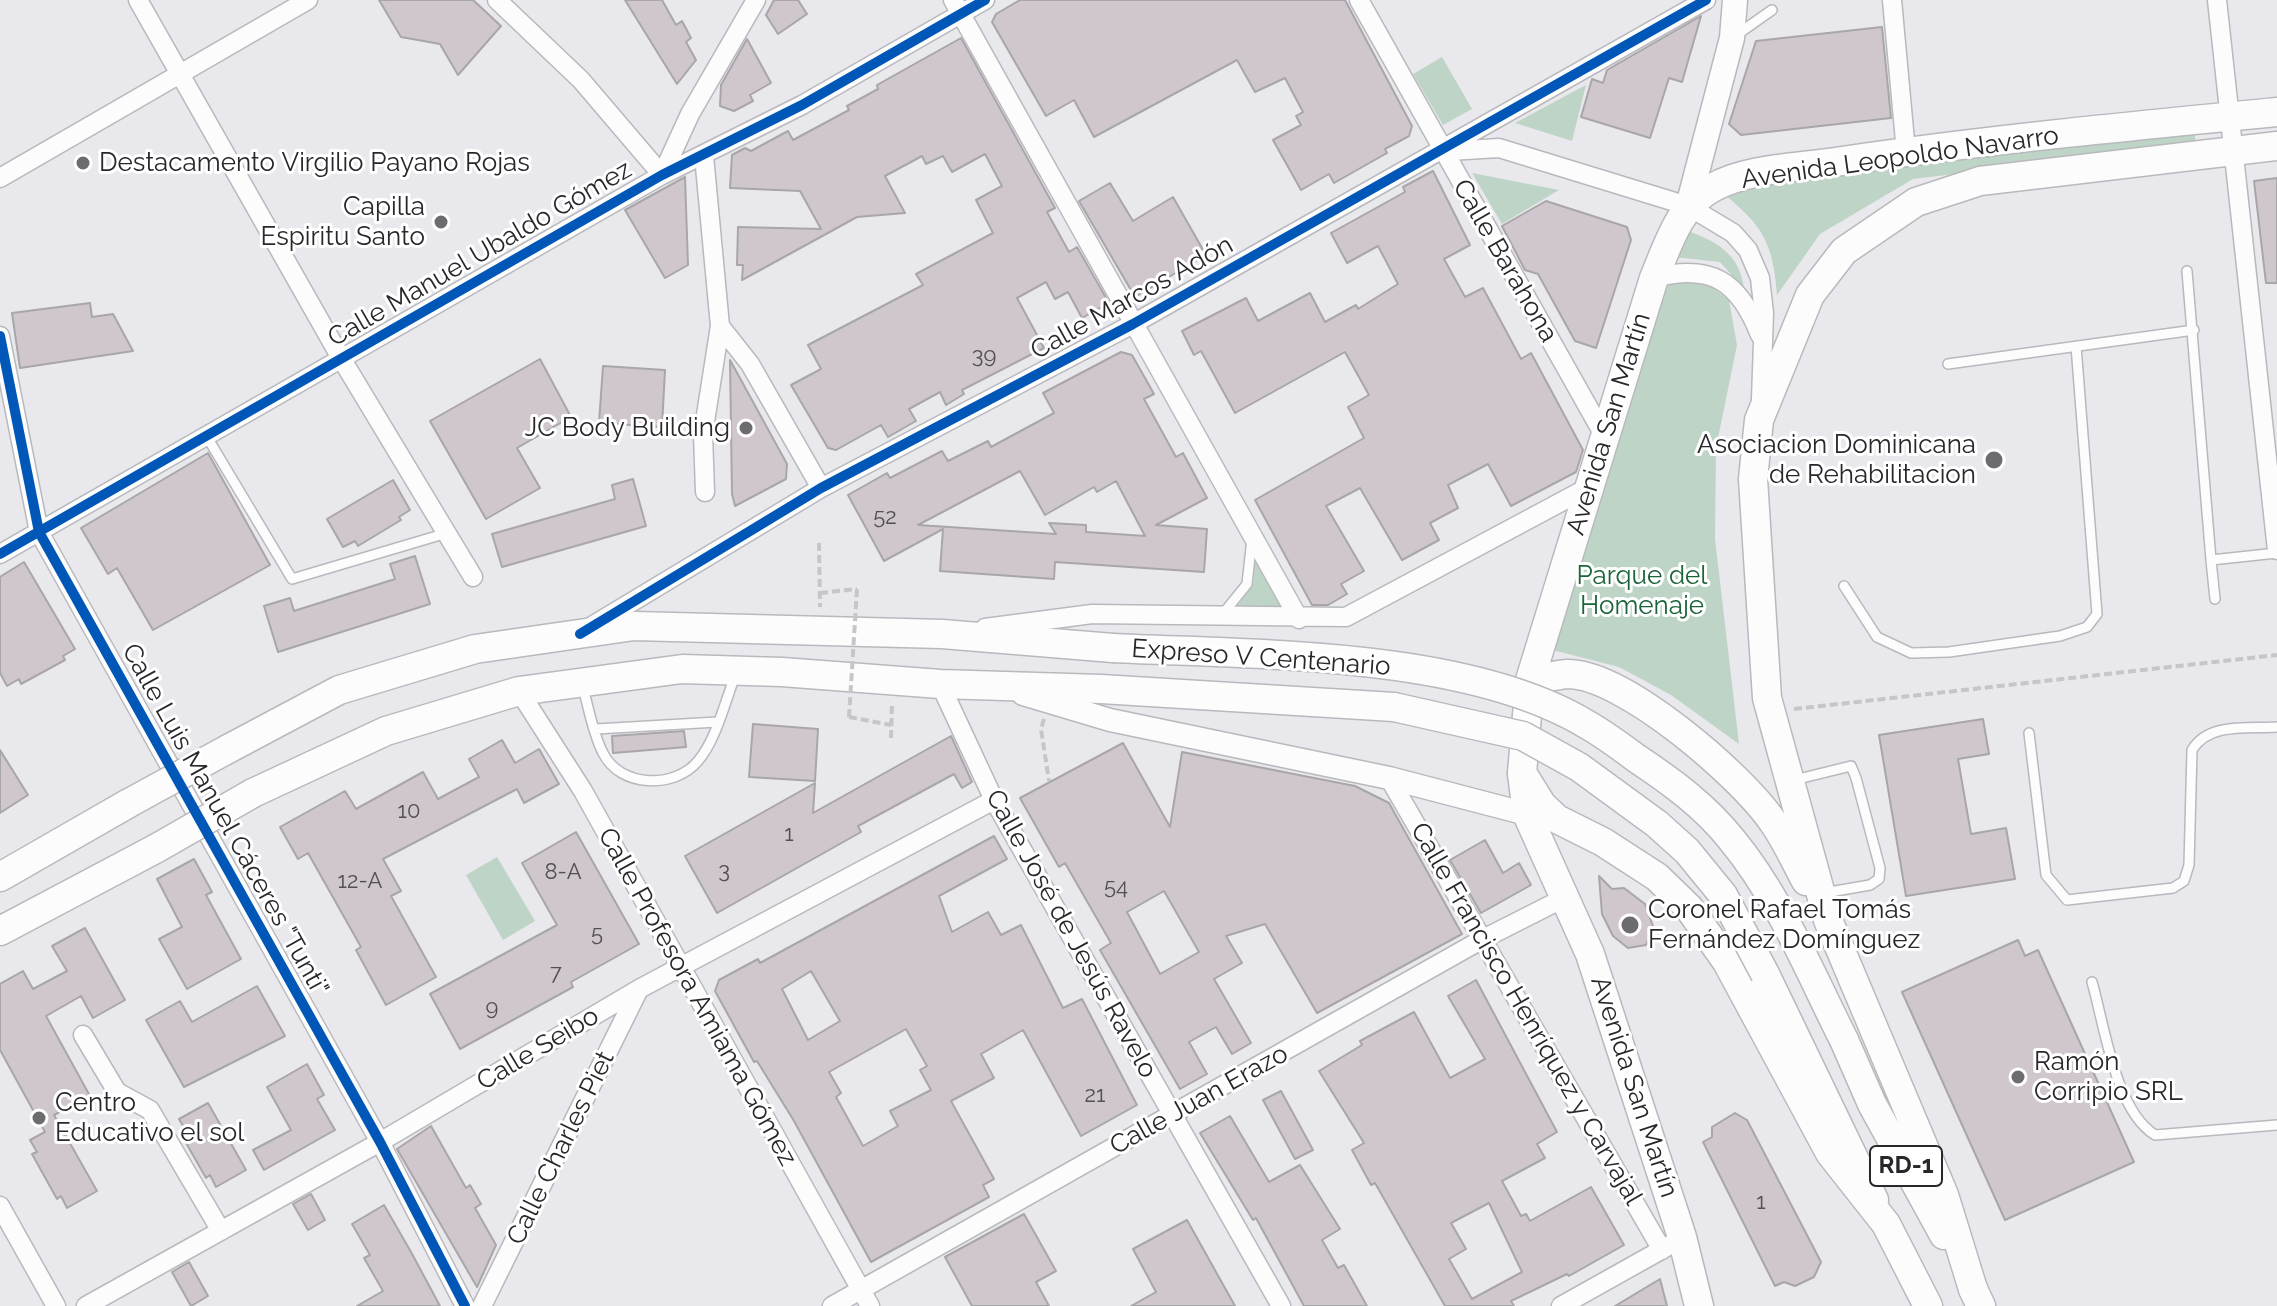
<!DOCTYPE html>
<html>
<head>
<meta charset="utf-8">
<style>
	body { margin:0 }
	canvas { display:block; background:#e8e8ed }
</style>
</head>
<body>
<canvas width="2277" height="1306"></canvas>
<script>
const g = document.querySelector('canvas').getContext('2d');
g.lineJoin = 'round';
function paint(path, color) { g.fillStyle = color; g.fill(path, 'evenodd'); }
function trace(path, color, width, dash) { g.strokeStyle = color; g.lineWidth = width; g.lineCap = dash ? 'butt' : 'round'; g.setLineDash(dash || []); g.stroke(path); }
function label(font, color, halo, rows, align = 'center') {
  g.font = font + ' Raleway,sans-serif'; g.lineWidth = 6; g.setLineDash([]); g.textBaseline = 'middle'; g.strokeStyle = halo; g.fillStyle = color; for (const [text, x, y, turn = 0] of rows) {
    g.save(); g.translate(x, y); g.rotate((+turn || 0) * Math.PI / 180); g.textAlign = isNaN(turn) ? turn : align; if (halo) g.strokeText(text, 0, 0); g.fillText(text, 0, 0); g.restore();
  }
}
paint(new Path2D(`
	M1442 57 1472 109 1443 125 1413 74Z
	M1586 85 1572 141 1515 123Z
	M2192 117 2196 145 1913 179 1820 234 1777 295C1773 244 1764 227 1724 194L1732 188Z
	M1472 173 1559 190 1502 224Z
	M1682 229C1715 240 1740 253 1744 289L1720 262 1674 257Z
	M1677 281 1706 283 1729 300 1737 345 1716 448 1715 539 1739 744 1671 695 1619 667 1541 647 1657 292Z
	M1256 553 1287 612 1235 609 1253 585Z
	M497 857 535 921 503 940 466 875Z`), '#bed4c6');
const building = new Path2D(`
	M379 0H473L501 26 458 75 440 44 401 37Z
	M625 0H662L676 25 682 21 691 38 686 42 696 60 677 84Z
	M774 0H798L807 14 778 34 766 15Z
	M1020 0H1345L1412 126 1409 136 1385 149 1387 153 1334 183 1329 174 1301 190 1273 140 1301 125 1296 116 1303 112 1285 78 1255 92 1237 60 1094 137 1074 100 1046 116 992 22 996 14Z
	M1701 16 1682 82 1669 78 1650 138 1581 117 1592 79 1603 83 1607 70Z
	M1882 27 1891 118 1741 135 1729 124 1756 41Z
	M961 38 1055 208 1047 212 1069 252 1077 247 1109 303 1082 318 1068 292 1055 299 1046 282 1017 298 1044 348 962 390 964 394 946 405 940 392 909 409 916 421 888 437 881 425 836 450 828 448 791 385 821 369 808 345 923 285 916 274 993 233 976 200 1002 186 985 154 952 172 943 156 926 164 922 156 885 176 905 213 857 217 742 280 743 265H737L738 227 821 229 800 191 730 188 732 155 745 148 751 151 788 131 793 140 849 110 847 106 878 89 877 85Z
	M747 39 771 83 750 95 753 101 734 111 720 106 721 85Z
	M1433 171 1470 245 1444 259 1465 297 1483 288 1521 359 1531 353 1583 450 1576 472 1511 506 1488 464 1448 485 1458 508 1430 523 1439 540 1402 560 1360 488 1326 506 1364 571 1341 584 1347 594 1328 605H1312L1255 500 1364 438 1348 407 1369 395 1345 352 1235 413 1201 351 1194 355 1182 331 1246 298 1258 321 1310 293 1325 322 1356 305 1358 309 1398 284 1378 246 1347 263 1331 233 1405 192 1403 187Z
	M685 177 688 265 665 278 625 210Z
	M2277 178V283H2266L2254 181Z
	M1110 183 1133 221 1173 197 1206 255 1135 297 1079 201Z
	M1546 201 1627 227 1631 240 1596 348 1575 341 1538 274 1525 270 1502 226Z
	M90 303 92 317 113 314 133 351 20 368 12 313Z
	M1121 352 1132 355 1154 394 1144 399 1176 457 1183 453 1207 498 1156 525 1207 529 1204 572 1055 562 1054 579 940 571 943 529 884 561 848 495 887 473 890 478 942 451 948 461 988 441 991 447 1054 413 1043 393ZM1020 471 1045 515 1094 487 1097 492 1116 481 1145 536 1086 532V525L1049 523 1056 534 918 525Z
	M540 359 571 417 517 448 540 488 486 519 430 421Z
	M730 360 787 464 786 479 735 506 732 494Z
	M603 366 665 370 662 427 599 423Z
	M208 453 270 565 153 630 117 568 108 574 81 528Z
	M633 479 646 526 502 567 492 534 615 499 612 485Z
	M393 480 410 510 399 517 401 520 358 546 355 541 343 547 327 519Z
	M415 556 430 604 278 652 264 606 290 598 294 611 395 579 390 564Z
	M24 562 75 649 63 656 65 660 21 684 19 679 7 686 0 673V577Z
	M1983 719 1989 754 1958 759 1971 834 2006 828 2015 879 1906 896 1879 735Z
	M753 724 818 729 815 781 749 777Z
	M684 731 686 747 613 753 612 736Z
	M951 736 972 782 962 788 954 774 858 826 861 832 717 913 685 856 815 783 813 813Z
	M502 740 515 763 539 749 559 784 524 803 517 789 383 859 401 891 391 896 436 977 386 1005 356 950 361 947 308 853 298 859 280 827 345 791 356 809 423 772 438 799 479 777 469 759Z
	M1123 743 1170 827 1182 752 1355 786 1389 803 1462 934 1317 1013 1265 924 1226 936 1242 963 1214 979 1251 1043 1232 1054 1216 1027 1189 1042 1207 1074 1180 1089 1100 950 1111 943 1065 863 1059 867 1020 798ZM1164 891 1199 952 1160 974 1127 912Z
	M0 750 28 795 0 813Z
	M576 832 639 944 571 982 573 987 460 1049 430 994 557 925 522 863Z
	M994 836 1007 859 939 896 952 932 988 912 1001 935 1021 925 1063 1008 1082 999 1137 1105 1081 1136 1023 1030 981 1054 994 1078 951 1101 994 1179 983 1185 989 1197 871 1262 794 1121 757 1061 754 1062 715 991 719 980 758 959 760 963ZM811 971 840 1021 808 1040 782 989ZM906 1029 927 1066 920 1070 931 1090 890 1111 898 1126 863 1146 836 1097 841 1093 829 1072Z
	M1485 840 1503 873 1519 863 1531 885 1481 913 1450 860Z
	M194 859 212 892 206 895 241 959 187 989 159 939 182 927 157 879Z
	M1599 876 1612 889 1624 888 1645 904 1654 929 1646 945 1628 948 1613 936 1602 914Z
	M85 928 125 1000 93 1018 81 996 46 1016 90 1096 54 1115 97 1191 67 1208 61 1196 57 1199 32 1154 37 1152 30 1140 45 1132 0 1050V984L23 971 33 989 67 971 52 946Z
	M2018 940 2025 956 2038 950 2134 1162 2005 1220 1902 992Z
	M1476 980 1557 1132 1537 1144 1545 1158 1502 1181 1521 1216 1526 1214 1530 1221 1591 1187 1624 1245 1569 1276 1567 1274 1511 1301 1514 1306H1445L1375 1183 1371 1185 1352 1150 1364 1143 1319 1071 1362 1045 1360 1041 1414 1012 1450 1078 1485 1059 1448 996ZM1489 1203 1522 1272 1472 1299 1449 1259 1466 1249 1451 1223Z
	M257 986 285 1036 184 1087 146 1020 180 1001 192 1022Z
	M307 1064 324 1095 317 1099 335 1130 264 1170 253 1150 291 1130 267 1087Z
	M1281 1091 1313 1150 1295 1159 1263 1100Z
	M208 1103 246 1170 216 1187 210 1175 206 1178 181 1134 186 1131 179 1119Z
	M1735 1113 1747 1120 1821 1262 1814 1277 1795 1286 1784 1282 1775 1286 1703 1142 1712 1137V1127Z
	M1230 1116 1269 1182 1300 1165 1340 1229 1322 1240 1338 1268 1344 1265 1367 1306H1304L1256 1218 1253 1220 1200 1133Z
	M431 1126 466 1188 470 1185 481 1204 475 1208 496 1245 477 1287 397 1149Z
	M311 1194 325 1220 308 1230 293 1204Z
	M384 1205 411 1252 440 1306H357L383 1291 364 1258 370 1255 352 1224Z
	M1024 1214 1056 1271 1036 1282 1049 1306H972L945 1257Z
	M1187 1220 1235 1306H1131L1156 1292 1133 1249Z
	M189 1262 208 1296 191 1306 172 1272Z
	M1660 1279 1667 1306H1615Z`);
paint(building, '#d0c7ce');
trace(building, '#a8a6a9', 2);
const service = new Path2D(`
	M1735 36 1772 10
	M2187 271 2211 560 2277 553
	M1948 364 2194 330
	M207 437 292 579 447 533
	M2211 560 2215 599
	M1844 586 1877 637 1911 653 1949 652 2060 636 2087 627 2097 614 2076 346
	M1222 615 1247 584 1252 539
	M583 688C589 709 593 734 603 753 620 788 675 789 698 761 716 740 725 702 735 676
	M596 729 717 722
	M2029 733 2046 875 2067 900 2173 888 2184 881 2189 865 2192 750C2209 722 2248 729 2277 727
	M1794 780 1851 766 1856 778 1880 868 1879 879 1870 885 1824 893
	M2092 982C2105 1027 2115 1110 2155 1135L2277 1125`);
const minor = new Path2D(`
	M138 0 341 358 473 577
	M497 0 581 80 662 175 690 114 756 0
	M953 0 1299 619
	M1359 0 1605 437
	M1892 0 1906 152
	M2217 0 2277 550
	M1449 151 1499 148 1688 206 1733 233 1748 250 1760 278 1764 313 1761 399
	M704 156 720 326 750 364 821 488
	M0 178 308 0
	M1654 278C1711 263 1739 281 1760 335
	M0 336 39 532 380 1142 465 1306
	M705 492 703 434 720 326
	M0 554 662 175 802 105 985 0
	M592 626 821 488 1133 324 1706 0
	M985 628 1092 614 1346 617 1589 487
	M940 684 994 800 1281 1306
	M519 691 583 791 870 1306
	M1389 778 1662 1250
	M83 1035 117 1092 150 1110 221 1231
	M0 1206 56 1306
	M86 1306 380 1142 639 989 994 800
	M482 1306 639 989
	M832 1306 1481 940 1566 897
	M1561 1306 1670 1245`);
const tertiary = new Path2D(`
	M1023 694 1110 720 1389 778 1527 814`);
const secondary = new Path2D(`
	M1688 206 1732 38 1735 0`);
const primary = new Path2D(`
	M1530 680C1542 679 1555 675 1567 674 1623 673 1742 776 1773 822 1786 840 1795 861 1806 881
	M228 749 339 690 475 649 634 626 942 634 1113 648
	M253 793 386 731 519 691 682 669 782 672 940 684 1101 689 1394 707
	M0 877 129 803
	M0 931 157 848
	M1765 974 1874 1200
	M1844 1040 1872 1104 1944 1235
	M1973 1289 1944 1195 1828 920 1767 698 1753 479 1759 420 1810 295 1844 251 1916 202 1980 181 2277 146
	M1699 1306 1682 1237 1590 954 1527 814 1522 773 1530 680 1654 278C1668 245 1679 206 1712 188 1749 167 1801 168 1842 161 1986 140 2132 126 2277 112`);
const trunk = new Path2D(`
	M1522 773 1542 805 1557 819 1603 842 1657 877 1689 908 1727 962 1830 1153 1886 1224 1928 1306
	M1973 1289 1981 1306`);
trace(service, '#b8b9bd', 12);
trace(minor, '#b8b9bd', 21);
trace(tertiary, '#b8b9bd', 25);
trace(secondary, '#b8b9bd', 27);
trace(primary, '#b8b9bd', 31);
trace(trunk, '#b8b9bd', 31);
trace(new Path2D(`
	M819 543 820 607
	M820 593 857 589
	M1794 709 2277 655
	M849 717 891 725
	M1044 719 1041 729 1049 781
	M891 738 892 704`), '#c6c6c8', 4, [8, 4]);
trace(service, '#fcfcfc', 9);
trace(minor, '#fcfcfc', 18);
trace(tertiary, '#fcfcfc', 22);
trace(secondary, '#fcfcfc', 24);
trace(primary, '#fcfcfc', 28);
trace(trunk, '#fcfcfc', 28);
const primaryBridge = new Path2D(`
	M1113 648C1253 655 1464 651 1586 724 1604 734 1620 746 1636 758 1672 782 1705 806 1732 840 1780 898 1810 973 1844 1040
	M1394 707 1523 736 1579 767 1657 824 1687 851 1723 895 1765 974
	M129 803 228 749
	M157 848 253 793`);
trace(primaryBridge, '#b8b9bd', 31, []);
trace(new Path2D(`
	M849 717 857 589`), '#c6c6c8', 4, [8, 4]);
trace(primaryBridge, '#fcfcfc', 28);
trace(new Path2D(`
	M0 336 39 532 380 1142 465 1306
	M0 554 662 175 802 105 985 0
	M580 634 821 488 1133 324 1706 0`), '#0057b8', 10);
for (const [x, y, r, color] of [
	[83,163,8,"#6b6b70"],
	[441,222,8,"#6b6b70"],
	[746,428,8,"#6b6b70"],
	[1994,460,10,"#6b6b70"],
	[1630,925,10,"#6b6b70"],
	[2018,1077,8,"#6b6b70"],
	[39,1118,8,"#6b6b70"]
]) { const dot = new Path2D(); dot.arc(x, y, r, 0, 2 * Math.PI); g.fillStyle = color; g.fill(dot); trace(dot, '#fff', 3); }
label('22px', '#525054', null, [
	["39",984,356],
	["52",885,517],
	["10",409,811],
	["1",789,834],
	["3",724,871],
	["8-A",563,872],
	["12-A",360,881],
	["54",1116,887],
	["5",597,934],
	["7",556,973],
	["9",492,1008],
	["21",1095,1095],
	["1",1761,1202]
]);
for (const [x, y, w] of [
	[1906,1166,72]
]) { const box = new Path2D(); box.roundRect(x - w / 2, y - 20, w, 40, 6); g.fillStyle = '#fff'; g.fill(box); trace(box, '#28282c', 2); }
label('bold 24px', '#28282c', null, [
	["RD-1",1906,1166]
]);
label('26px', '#28282c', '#fff', [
	["Avenida Leopoldo Navarro",1900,158,-8],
	["Calle Manuel Ubaldo Gómez",480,254,-30],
	["Calle Barahona",1505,261,60],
	["Calle Marcos Adón",1132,298,-29],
	["Avenida San Martín",1609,424,-73],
	["Expreso V Centenario",1261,658,4],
	["Calle Luis Manuel Cáceres \"Tunti\"",225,820,61],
	["Calle José de Jesús Ravelo",1071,934,61],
	["Calle Profesora Amiama Gómez",697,997,61],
	["Calle Francisco Henríquez y Carvajal",1526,1014,60],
	["Calle Seibo",538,1049,-31],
	["Avenida San Martín",1634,1087,72],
	["Calle Juan Erazo",1199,1100,-29],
	["Calle Charles Piet",561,1148,-64]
]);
label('26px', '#28282c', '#fff', [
	["Destacamento Virgilio Payano Rojas",99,163],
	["Capilla",425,207,"right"],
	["Espiritu Santo",425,237,"right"],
	["JC Body Building",730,428,"right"],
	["Asociacion Dominicana",1976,445,"right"],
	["de Rehabilitacion",1976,475,"right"],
	["Coronel Rafael Tomás",1648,910],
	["Fernández Domínguez",1648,940],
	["Ramón",2034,1062],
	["Corripio SRL",2034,1092],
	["Centro",55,1103],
	["Educativo el sol",55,1133]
], 'left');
label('26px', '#1b643a', '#fff', [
	["Parque del",1642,576],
	["Homenaje",1642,606]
]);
</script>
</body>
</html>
